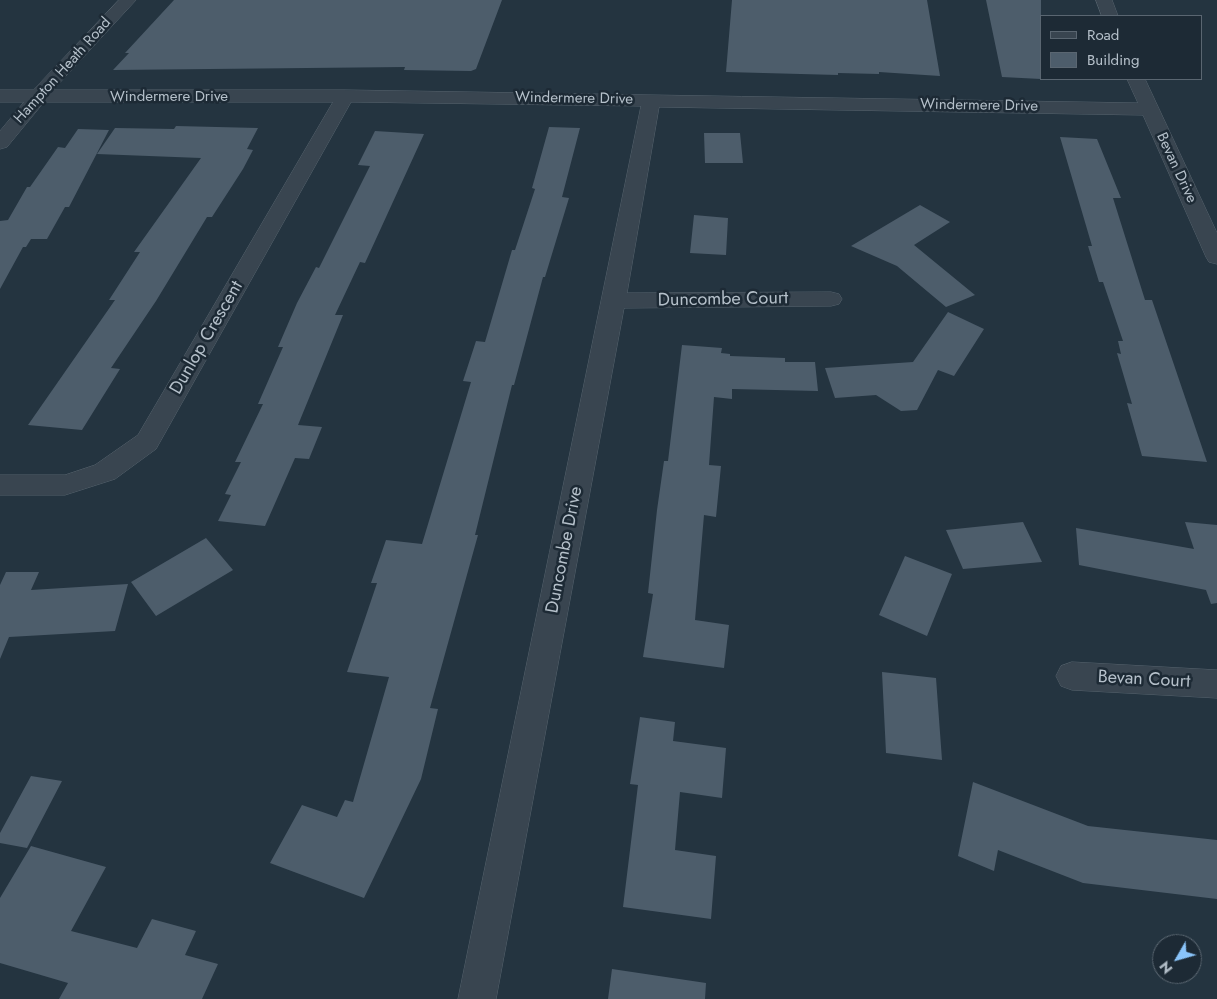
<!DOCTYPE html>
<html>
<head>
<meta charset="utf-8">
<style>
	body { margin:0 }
	#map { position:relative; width:1217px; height:999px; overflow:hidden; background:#243440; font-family:Jost,sans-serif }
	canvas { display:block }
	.legend { position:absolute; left:1040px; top:15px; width:162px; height:65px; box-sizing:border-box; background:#1d2a35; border:1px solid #5a6671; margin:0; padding:6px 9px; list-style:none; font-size:15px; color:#b5c0ca }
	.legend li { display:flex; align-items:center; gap:10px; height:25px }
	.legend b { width:25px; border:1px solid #5a6671 }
	.north { position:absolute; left:1152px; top:934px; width:50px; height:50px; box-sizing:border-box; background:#1d2a35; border:1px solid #5a6671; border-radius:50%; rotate:232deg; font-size:14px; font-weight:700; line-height:20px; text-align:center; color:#b5c0ca }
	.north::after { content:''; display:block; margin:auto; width:18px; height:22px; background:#8ac4fa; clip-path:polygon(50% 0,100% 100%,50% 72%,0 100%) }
</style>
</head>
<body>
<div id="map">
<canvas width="1217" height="999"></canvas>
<ul class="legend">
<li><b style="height:6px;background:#394550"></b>Road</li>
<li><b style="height:14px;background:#4d5d6b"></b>Building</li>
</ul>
<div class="north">N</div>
</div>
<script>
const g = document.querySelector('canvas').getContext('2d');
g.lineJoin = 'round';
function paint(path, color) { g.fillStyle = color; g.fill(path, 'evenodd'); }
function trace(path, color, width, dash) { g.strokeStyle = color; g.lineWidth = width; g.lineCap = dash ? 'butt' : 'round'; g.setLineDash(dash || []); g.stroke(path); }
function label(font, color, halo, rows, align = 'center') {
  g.font = font + ' Jost,sans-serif'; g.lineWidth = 5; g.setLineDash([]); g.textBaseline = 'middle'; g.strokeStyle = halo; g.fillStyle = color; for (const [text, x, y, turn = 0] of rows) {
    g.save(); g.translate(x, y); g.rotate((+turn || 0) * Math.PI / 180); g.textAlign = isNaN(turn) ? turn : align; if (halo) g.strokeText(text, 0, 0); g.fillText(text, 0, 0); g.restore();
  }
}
paint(new Path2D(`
	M174 0H502L476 69 471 71 404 70 405 67 113 70 129 53H125Z
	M732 0H927L940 76 879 72V74L838 73V75L726 72Z
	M986 0H1041V79L1002 77Z
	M176 126 258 128 247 149 253 150 243 169 212 217H207L156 301 111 368 120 369 82 430 28 425 115 300H109L140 252H134L201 158 97 154 115 128 174 129Z
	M549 127 580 128 562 197 569 198 545 277H543L514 385H512L475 535H478L430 708 438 709 421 779 364 898 270 863 302 805 337 817 345 800 353 802 389 677 347 672 377 583H371L386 540 422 544 471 382 463 381 476 341 485 342 512 250H515L535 189 532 188Z
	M78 129 109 130 69 207H65L47 239H31L26 247H23L0 289V221L8 220 27 187H30L58 147 65 148Z
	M375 131 424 134 365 263 360 262 335 315H343L298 425 322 427 309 459 295 458 265 526 218 521 231 495 225 494 241 462H235L263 404H258L283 347H278L297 303 316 267 319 268 370 166 358 165Z
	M704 133H740L743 163H705Z
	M1060 137 1097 139 1121 198H1113L1145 300H1152L1207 462 1142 456 1127 403 1132 404 1117 353 1121 354 1118 341H1123L1103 282H1099L1088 246H1092Z
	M920 205 950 222 914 245 975 295 946 307 897 266 851 246Z
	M694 215 728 218 726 255 690 253Z
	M948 312 984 329 954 376 938 370 917 410 901 411 876 395 835 398 825 368 913 362Z
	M682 345 722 348 721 353 730 354V356L785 358V362H815L818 391 732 389V399L714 397 709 465 721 466 716 517 704 515 695 620 729 625 724 668 643 657 653 594 648 593 657 510 664 461H668Z
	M1023 522 1042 562 963 569 946 530Z
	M1185 522 1217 525V603L1211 604 1206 590 1079 565 1076 528 1194 549Z
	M206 538 233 570 156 616 131 582Z
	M905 556 952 574 927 636 879 615Z
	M6 572H39L31 590 128 584 115 631 9 637 0 659V585Z
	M882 672 936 678 942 760 886 753Z
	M640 717 675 722 673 741 726 748 722 798 680 792 675 850 716 856 711 919 623 907 638 785 630 784Z
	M31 776 62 781 27 848 0 843V833Z
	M973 782 1088 826 1217 840V899L1083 883 998 850 994 871 958 856Z
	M31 846 106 867 71 931 137 948 152 919 196 931 185 955 218 964 202 999H59L68 983 0 963V898Z
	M612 969 706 983 705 999H608Z`), '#4d5d6b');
const minor = new Path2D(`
	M119 0H136L53 90H345L1138 103 1127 79H1145L1217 233V264L1209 262 1206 257 1143 115 659 107 627 293 831 292 839 294 842 299 839 304 831 306 624 308 496 999H458L641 106 351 102 156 449 115 479 65 495H0V475H65L95 465 138 435 333 102H44L7 147 0 149V131L24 102H0V90H33Z
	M1096 0H1112L1118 16H1102Z
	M1072 662 1217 670V698L1072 690 1061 686 1056 676 1061 666Z`);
trace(minor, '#56636d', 1);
paint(minor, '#394550');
label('15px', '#b5c0ca', '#1d2a35', [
	["Hampton Heath Road",63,71,-48],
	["Windermere Drive",169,97],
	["Windermere Drive",574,99,1],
	["Windermere Drive",979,106,1],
	["Bevan Drive",1176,168,65]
]);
label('18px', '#b5c0ca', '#1d2a35', [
	["Duncombe Court",723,300,-1],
	["Dunlop Crescent",207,338,-60],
	["Duncombe Drive",565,550,-79],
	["Bevan Court",1144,680,3]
]);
</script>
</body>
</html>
